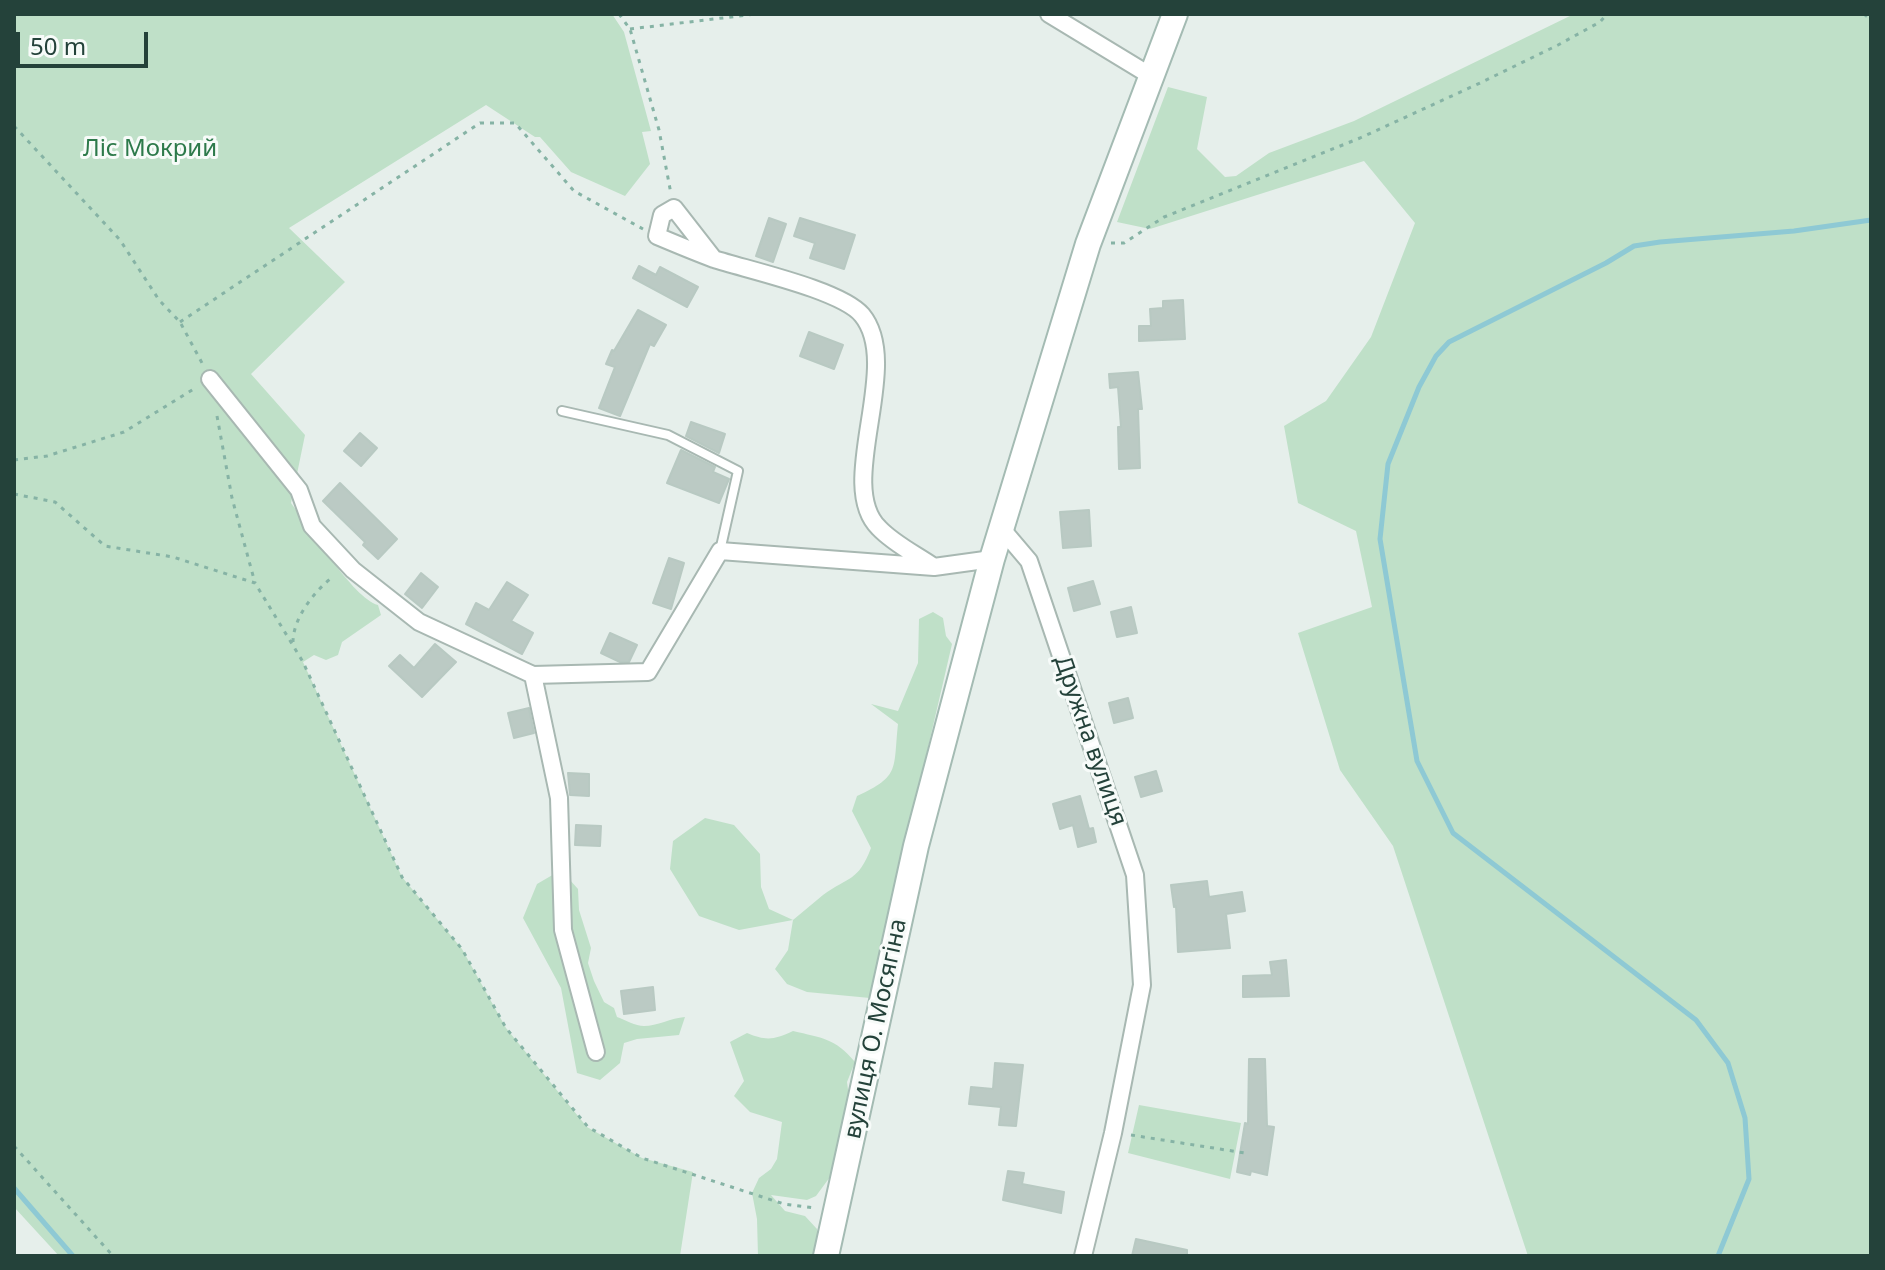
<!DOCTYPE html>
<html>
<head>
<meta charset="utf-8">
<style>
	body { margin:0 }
	#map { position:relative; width:1885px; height:1270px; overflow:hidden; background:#e6efeb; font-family:"Noto Sans",sans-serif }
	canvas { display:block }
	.frame { position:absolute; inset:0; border:16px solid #24423a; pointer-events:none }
	.scale { position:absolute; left:16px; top:32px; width:132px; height:36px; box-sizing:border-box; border:4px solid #24423a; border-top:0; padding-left:10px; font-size:24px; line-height:28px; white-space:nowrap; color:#24423a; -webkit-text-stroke:6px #f7fbf9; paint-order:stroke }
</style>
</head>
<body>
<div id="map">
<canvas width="1885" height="1270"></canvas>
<div class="frame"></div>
<div class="scale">50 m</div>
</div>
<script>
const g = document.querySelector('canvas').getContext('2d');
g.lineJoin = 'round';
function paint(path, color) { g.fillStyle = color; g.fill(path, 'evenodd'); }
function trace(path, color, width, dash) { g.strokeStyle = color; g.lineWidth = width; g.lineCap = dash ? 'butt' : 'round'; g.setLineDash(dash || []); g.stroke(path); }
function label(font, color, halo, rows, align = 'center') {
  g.font = font + ' "Noto Sans",sans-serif'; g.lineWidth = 6; g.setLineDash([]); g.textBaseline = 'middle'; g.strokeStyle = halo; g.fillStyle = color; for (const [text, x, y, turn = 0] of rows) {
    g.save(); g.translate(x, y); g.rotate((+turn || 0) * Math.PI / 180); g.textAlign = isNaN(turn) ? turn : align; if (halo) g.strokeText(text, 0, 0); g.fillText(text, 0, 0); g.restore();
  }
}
paint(new Path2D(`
	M14 14H612L624 32 651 131 642 132 650 164 625 196 571 172 540 137H535L486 105 289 228 345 282 251 374 305 435 291 503C309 527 353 598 378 605L381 615 342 642 338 655 326 660 314 655 303 662 402 877 462 949 506 1028 587 1127 642 1158 693 1172 680 1256H59L14 1207Z
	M1574 14H1871V1256H1528L1393 846 1340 770 1298 633 1372 607 1356 531 1298 503 1284 426 1326 401 1371 337 1415 223 1364 161 1150 229 1117 222 1168 87 1207 97 1197 149 1225 177 1236 176 1269 153 1354 121Z
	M933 612 943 618 946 636 952 644 870 998 807 992 787 984 775 969 788 950 793 920 739 930 699 916 670 869 673 841 705 818 734 825 760 854 761 887 769 909 793 920C803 912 813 903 823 895 849 876 858 882 871 848L852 811 857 796C901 776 893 769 898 724L871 704 898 711 918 663 919 619Z
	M561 870 578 889 579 910 591 948 588 963 594 981 604 1002 614 1008 617 1017C626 1020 635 1026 644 1026 657 1026 671 1018 685 1017L679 1035 637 1039 624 1043 620 1063 600 1080 577 1073 561 988 523 918 537 884Z
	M793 1031C822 1038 835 1038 855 1062L847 1082 850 1105 830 1177 816 1196 807 1200 771 1195 785 1211 805 1216 817 1229 821 1246 819 1256H758L757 1219 752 1193 759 1178 771 1169 777 1159 782 1122 750 1112 734 1096 744 1081 730 1042 747 1033C766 1041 774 1040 793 1031Z
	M1139 1105 1241 1123 1230 1179 1128 1153Z`), '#bfe0c8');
trace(new Path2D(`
	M14 1188 73 1256
	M1718 1256 1749 1179 1745 1118 1728 1063 1696 1020 1453 833 1417 761 1380 539 1388 464 1419 387 1436 356 1449 342 1606 263 1634 246 1660 242 1794 231 1871 220`), '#8ec9d4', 5);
const building = new Path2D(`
	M769 218 786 224 773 262 756 256Z
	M800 218 855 235 844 269 810 258 815 243 794 236Z
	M639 266 656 275 660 267 698 287 687 307 633 278Z
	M1183 300 1185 339 1139 341V326H1151L1150 309 1163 308V301Z
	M638 310 666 325 654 346 650 344 620 416 599 408 615 367 606 364 612 350 614 351Z
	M809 332 843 345 834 369 800 356Z
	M1138 372 1142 409H1138L1140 468 1119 469 1118 427H1121L1118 387 1110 388 1109 374Z
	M691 422 725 434 719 453 686 436Z
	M360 433 377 448 361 466 344 451Z
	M681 450 715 467 713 472 729 479 719 503 667 483Z
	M340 483 397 539 378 559 363 545 365 542 323 501Z
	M1089 510 1091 546 1063 548 1060 512Z
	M669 558 684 563 671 609 653 603Z
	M421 573 438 587 422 608 405 594Z
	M1093 581 1100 604 1074 611 1068 588Z
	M507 582 528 595 511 621 533 633 522 654 466 624 476 603 489 610Z
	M1131 607 1137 633 1117 637 1111 612Z
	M610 633 637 645 629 662H620L601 653Z
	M435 644 456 662 422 697 389 666 400 655 414 668Z
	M1128 698 1133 718 1114 723 1109 703Z
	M529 708 534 733 514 738 508 713Z
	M1156 771 1162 791 1141 797 1135 777Z
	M568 773 589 774V796L570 795Z
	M1080 796 1089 829 1093 828 1096 842 1078 847 1073 825 1060 829 1053 804Z
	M576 825 601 826 600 846 575 845Z
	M1207 881 1209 897 1242 892 1245 911 1226 914 1230 948 1178 952 1176 906 1174 907 1171 885Z
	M1286 960 1289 996 1243 997V976L1272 975 1270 962Z
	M653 987 655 1010 624 1014 621 991Z
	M1249 1059H1265L1267 1126 1274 1127 1267 1175 1251 1171 1250 1175 1237 1172 1245 1123 1248 1124Z
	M995 1063 1023 1065 1016 1126 999 1125 1001 1107 969 1104 971 1087 993 1089Z
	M1008 1171 1024 1173 1022 1184 1064 1192 1061 1213 1003 1200Z
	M1136 1239 1187 1250V1256H1132Z`);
paint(building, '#bbcac4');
trace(building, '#b8c9c2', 2);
const lane = new Path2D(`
	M562 411 668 435 738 471 720 551`);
const street = new Path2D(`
	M1049 14 1151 76
	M713 258 674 208 662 215 657 236C676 244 695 252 714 259 748 270 841 290 862 315 904 366 834 484 879 528 894 544 917 555 934 567L992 559
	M210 379 299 490 312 526 353 570 419 622 533 675 648 672 720 551 934 567
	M1001 528 1029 561 1135 875 1142 985 1113 1133 1083 1256
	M533 675 559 798 563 930 596 1052`);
const secondary = new Path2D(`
	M826 1256 916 846 992 559 1088 244 1175 14`);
trace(lane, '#a8b8b2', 12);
trace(street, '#a8b8b2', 20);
trace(secondary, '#a4bbb3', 28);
trace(new Path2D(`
	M619 14 630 29 659 130 671 194
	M1864 14 1871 20
	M630 29 756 14
	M14 126 120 240 159 300 180 322 202 363
	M1111 243H1124L1164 217 1360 138 1480 83 1558 45 1600 22 1607 14
	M180 322 480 123H515L574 191 643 229
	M217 416 232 498 255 583
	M14 460 47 456 124 432 197 387
	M14 494 55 502 105 546 173 557 255 583 303 662 402 877 462 949 506 1028 588 1127 642 1158 784 1204 815 1208
	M293 642C293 618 315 590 334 576
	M1131 1135 1245 1153
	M14 1146 113 1256`), '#86b3a5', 3, [4, 6]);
trace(lane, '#fff', 8);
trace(street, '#fff', 16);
trace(secondary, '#fff', 24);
label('24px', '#2d7a4b', '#f7fbf9', [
	["Ліс Мокрий",150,149]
]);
label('24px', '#24423a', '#f7fbf9', [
	["Дружна вулиця",1090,741,71],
	["вулиця О. Мосягіна",876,1029,-78]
]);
</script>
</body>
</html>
